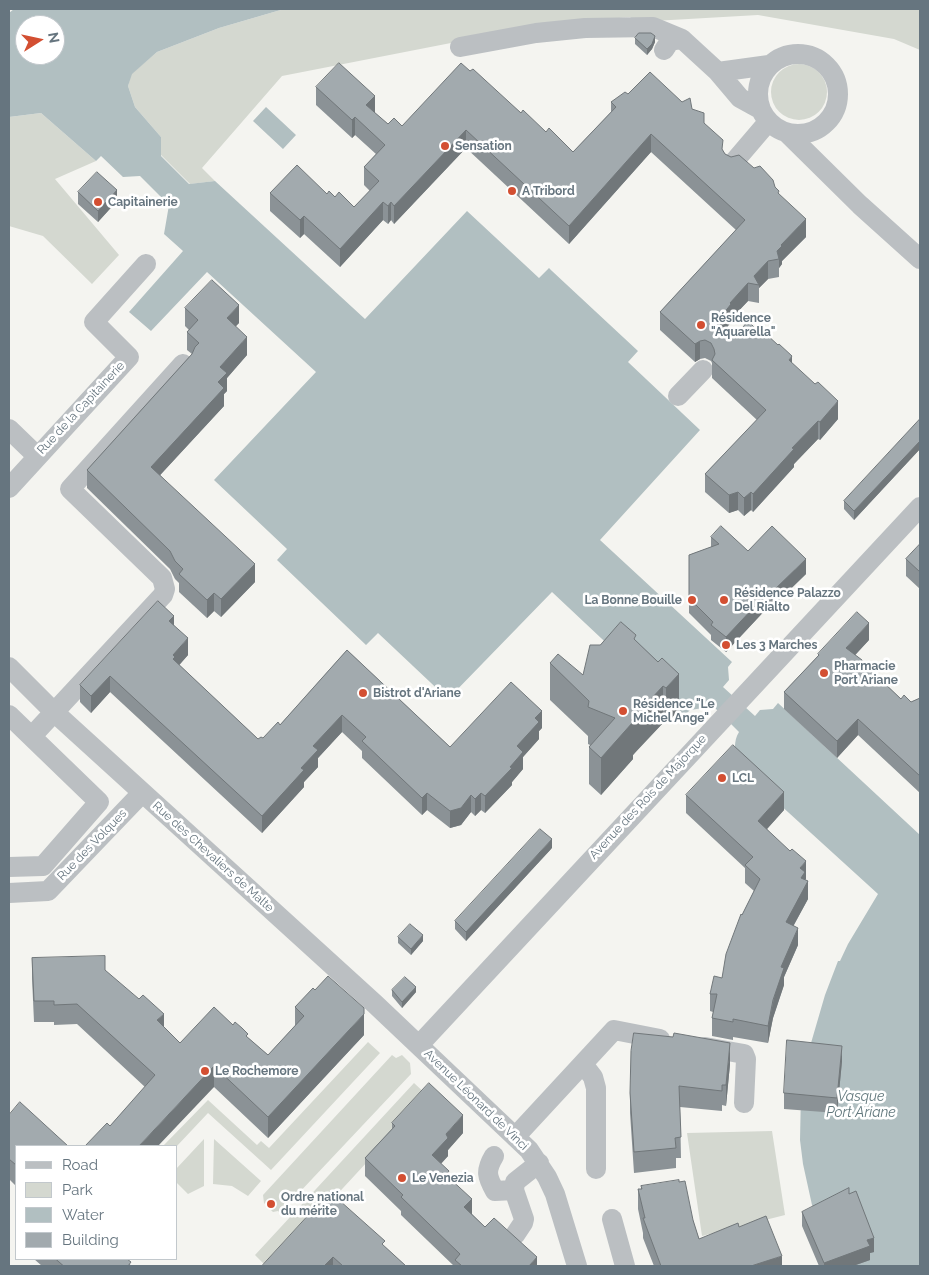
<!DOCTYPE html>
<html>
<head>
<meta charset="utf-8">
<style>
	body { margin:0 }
	#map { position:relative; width:929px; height:1275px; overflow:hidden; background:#f4f4f0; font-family:Raleway,sans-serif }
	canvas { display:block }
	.frame { position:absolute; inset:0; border:10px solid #66757f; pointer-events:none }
	.legend { position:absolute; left:15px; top:1145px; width:162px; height:115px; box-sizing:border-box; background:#fff; border:1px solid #c2c8cc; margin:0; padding:6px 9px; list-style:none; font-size:15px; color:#66757f }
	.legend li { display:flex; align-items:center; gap:10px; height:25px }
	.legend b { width:25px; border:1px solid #c2c8cc }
	.north { position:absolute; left:15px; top:15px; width:50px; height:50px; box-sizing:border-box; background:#fff; border:1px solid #c2c8cc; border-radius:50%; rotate:80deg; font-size:14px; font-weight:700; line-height:20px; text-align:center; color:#66757f }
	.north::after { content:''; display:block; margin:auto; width:18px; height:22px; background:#d34f32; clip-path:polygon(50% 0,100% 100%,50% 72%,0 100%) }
</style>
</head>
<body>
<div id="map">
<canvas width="929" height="1275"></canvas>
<div class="frame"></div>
<ul class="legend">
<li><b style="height:6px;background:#bbbfc2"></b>Road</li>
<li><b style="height:14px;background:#d4d8d0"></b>Park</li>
<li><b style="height:14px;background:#b1bfc1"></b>Water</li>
<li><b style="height:14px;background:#a2aaae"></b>Building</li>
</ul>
<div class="north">N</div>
</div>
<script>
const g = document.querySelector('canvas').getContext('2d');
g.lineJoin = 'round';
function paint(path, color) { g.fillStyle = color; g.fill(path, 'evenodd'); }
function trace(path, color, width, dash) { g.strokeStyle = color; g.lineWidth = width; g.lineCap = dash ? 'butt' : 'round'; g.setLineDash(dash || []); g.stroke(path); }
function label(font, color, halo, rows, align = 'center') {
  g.font = font + ' Raleway,sans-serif'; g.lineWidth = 5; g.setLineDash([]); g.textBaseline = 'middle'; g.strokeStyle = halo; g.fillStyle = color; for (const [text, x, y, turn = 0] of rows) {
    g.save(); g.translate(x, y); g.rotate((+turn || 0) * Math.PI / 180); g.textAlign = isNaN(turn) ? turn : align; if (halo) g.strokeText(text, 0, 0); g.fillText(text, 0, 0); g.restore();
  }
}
paint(new Path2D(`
	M284 9H920V50L894 39 758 15 636 22 630 17 586 21 456 42 282 76 202 168 215 181 190 184 161 155V137L135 107 128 86 131 74 157 52 219 28Z
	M771 92a28 28 0 1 1 56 0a28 28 0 1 1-56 0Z
	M41 113 96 161 55 179 119 255 92 284 43 236 9 226V117Z
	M368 1042 380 1053 271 1170 208 1113 176 1147 163 1146 208 1100 257 1145 261 1141 269 1148Z
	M392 1055 396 1058 402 1055 410 1063 411 1074 280 1213 278 1211 273 1212 264 1203 263 1195Z
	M414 1083 428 1096 271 1266H266L255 1255Z
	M772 1131 785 1215 702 1236 687 1133Z
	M204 1139V1186L188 1194 176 1182V1169Z
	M214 1139 261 1181 248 1196 232 1186 213 1184Z`), '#d4d8d0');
paint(new Path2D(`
	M14 9H284L219 28 157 52 132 74 128 86 135 107 161 137V156L189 184 215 181 365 319 467 211 539 278 549 268 552 271 638 351 628 362 700 430 600 540 732 662 728 667 729 680 723 687 755 716 760 710 773 709 778 703 920 835V1266H837L817 1221 812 1205 803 1164 800 1140 801 1093 811 1043 825 995 838 961H840L848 944 878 894 733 762C736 752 733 741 739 732L709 702 703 708 690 710 684 716 552 592 448 699 378 633 366 645 277 560 287 549 214 480 316 372 207 272 151 331 129 312 183 251 164 234 169 205 140 176 123 177 101 156 96 161 41 113 9 117V13ZM25 25H55V55H25Z
	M266 107 296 135 283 149 253 121Z`), '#b1bfc1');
trace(new Path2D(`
	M460 47 536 33 585 28 653 27 682 39
	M664 50 670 41 682 39 718 72 740 98 760 109
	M758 94a40 40 0 1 1 80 0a40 40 0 1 1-80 0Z
	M718 72 769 65
	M787 133 860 205 920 259
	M733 163 768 122
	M678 396 703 370
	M9 429 37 456
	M9 488 129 357 94 322 146 264
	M9 667 54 712 375 1004 529 1150 547 1177 555 1194 577 1266
	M9 715 99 802 43 866 9 867
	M32 736 163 595 165 589 162 578 70 489 183 364
	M9 893 48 891 142 793
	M419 1045 920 507
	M705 1047 744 1054 746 1059 744 1103
	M583 1064 593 1077 596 1088V1169
	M515 1137 614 1030 660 1039
	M494 1156C485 1171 487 1177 495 1191L514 1190
	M612 1219 625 1266
	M515 1235 523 1223 524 1219 514 1190 515 1182 539 1163`), '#bbbfc2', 20);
paint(new Path2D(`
	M635 38 655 42 652 49 647 55 635 44Z
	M470 71 521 113 573 152 611 112V102L628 94 692 109 704 123 725 154 775 187 779 194 806 237 782 261V264L779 268V277L768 279 759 288V303L748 301 731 319V322L722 334 792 363 838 419 820 440 818 439 794 464V467L753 512 751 510 744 516 738 510 729 513 705 492V474L757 420 712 378V363L711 361 705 358 700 359 695 362 660 330V312L736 230 651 152 569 244 466 148 394 224 391 220 388 224 383 220 340 267 304 234 300 238 270 211V193L327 194 354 207 370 191 364 185V167L376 154 355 135 352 138 316 105V87L375 113 388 124 402 126Z
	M78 192 117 201 98 222 78 204Z
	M185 308 239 323 235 326 247 355 227 378V391L224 394V406L160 475 255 582 221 617 214 611 207 618 179 592V583L175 579 170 569 87 488V470L192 354 187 350V332L189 330 185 326Z
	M920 419V449L854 520 844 509V501Z
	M711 537 806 574 772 607 770 605 726 652 711 640V635L689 613V555L711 547Z
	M920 544V589L906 576V559Z
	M174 625 188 655 179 665 258 739 263 738 280 725 347 650 450 747 542 728 539 731V739L523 757V769L512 782V785L485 813 481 810 475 816 471 812 461 825 450 828 427 810 422 815 362 758V751L342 732 318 758V767L304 782V787L262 833 110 692 91 713 80 702V685Z
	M869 640 855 655 901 699 911 702 920 698V793L858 735 837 758 784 709V692L818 656V654Z
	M636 641 658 662 679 710 666 724 663 723 637 750 633 755V759L601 795 589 784V747L590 745 588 744V736L550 700V663L583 675Z
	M686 795 784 810 767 829 806 879 805 880 808 899 794 925 798 945 784 977V985L773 1018 768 1043 733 1037V1040L712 1036V1018L713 1012 710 1011V994L722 978 742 915 754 891 745 883V868L686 813Z
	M552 848 466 941 455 929V921Z
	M398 937 423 941 411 955 398 943Z
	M32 958 105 970 180 1043 233 1025 268 1055 295 1026V1007L364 1035 268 1138 214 1087 110 1126 145 1087 77 1024 54 1025V1022H34L32 978Z
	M392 990 416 992 402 1008 392 996Z
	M842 1061 837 1113 784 1109V1093Z
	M730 1064 726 1106 722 1105V1111L680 1107 681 1158H676V1168L634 1173 630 1113V1093Z
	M9 1115 16 1146V1186L9 1179Z
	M392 1123 463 1133 448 1150V1156L441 1164 472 1214 485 1227 537 1266H454L401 1215V1211L365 1176V1158L392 1129Z
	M641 1186 693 1220 699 1239 739 1227 782 1266H654L643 1238V1233L638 1209V1189H641Z
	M849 1194 874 1252 870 1253V1260L853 1266H819L802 1226V1212Z
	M385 1247 406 1266H262Z
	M34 1259H127L131 1266H42Z`), '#8b9296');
paint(new Path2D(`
	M655 36V42L652 49 647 55V49Z
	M375 96V114L366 105Z
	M355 117V135L352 138V120Z
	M466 130V148L394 224V206Z
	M651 134V152L569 244V226Z
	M117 190V201L98 222V211Z
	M383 202V220L340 267V249Z
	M391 202V220L388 224V206Z
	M304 216V234L300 238V220Z
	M806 219V237L782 261V264L779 268V259L777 251 781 245Z
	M768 261V279L759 288V285L754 276Z
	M748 283V301L731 319V322L717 340V322L730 303Z
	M239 305V323L227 336V318Z
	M247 337V355L227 378V391L224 394V406L151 485V467L218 382 220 367Z
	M700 341V359L695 362V344Z
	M10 356V376H9V357Z
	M792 356V374L789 360Z
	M838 401V419L820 440V422Z
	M818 421V439L794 464V467L753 512V494L792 448Z
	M920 441V449L854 520V511Z
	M738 492V510L729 513V495Z
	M751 492V510L744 516V498Z
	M806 559V574L772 607V592Z
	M255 564V582L221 617V599Z
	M770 590V605L726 652V637Z
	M214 593V611L207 618V600Z
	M174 616V633L169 621Z
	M869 623V640L846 665V648Z
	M188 638V655L175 670 173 676V655Z
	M679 674V710L666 724V688Z
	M110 676V692L91 713V696Z
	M663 686V723L633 755V759L601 795V758L631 720Z
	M542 711V728L539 731V739L523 757V769L512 782V785L485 813V796L510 767 517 746 535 718Z
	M342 715V732L318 758V767L304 782V787L262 833V816L301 768 313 746Z
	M858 719V735L837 758V741Z
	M784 792V810L758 839V821Z
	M427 793V810L422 815V798Z
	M481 793V810L475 816V799Z
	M471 795V812L461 825 450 828V811Z
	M552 839V848L466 941V932Z
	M806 861V879L805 880 808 881V899L786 939V922L800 868Z
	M798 928V945L784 977V985L773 1018 768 1043V1026L781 967Z
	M423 935V941L411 955V949Z
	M416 987V992L402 1008V1002Z
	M164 1014V1034L157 1020Z
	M364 1014V1035L268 1138V1117Z
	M730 1043V1064L726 1106V1085Z
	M842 1046V1061L837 1113V1098Z
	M214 1066V1087L158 1146H139Z
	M463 1115V1133L448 1150V1156L432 1173V1155L446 1134Z
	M472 1199V1217L464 1207Z
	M874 1238V1252L870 1253V1260L853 1266H824V1263L867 1240Z
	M782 1256V1266H751Z
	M333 1257V1266H324Z
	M537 1257V1266H529Z`), '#71777a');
const building = new Path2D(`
	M639 33H651L655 36 652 44 647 49 635 38Z
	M339 63 375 96 366 105 388 124 394 118 402 126 461 63 470 71 473 69 521 113 523 110 546 132 549 128 573 152 616 107 611 102 625 92 628 94 650 72 682 102 690 98 692 109 704 113V123L723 140 722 149 725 154 731 157 739 155 754 168 760 166 773 180 775 187 779 191 778 193 806 219 781 245 782 246 777 251 779 259 768 261 754 276 759 285 748 283 730 303 731 304 717 322 718 330 722 334 726 337 733 336 738 333 748 321 764 337 766 334 778 345 779 344 792 356 789 360 815 384 818 382 838 401 820 422 818 421 792 448 794 449 753 494 751 492 744 498 738 492 729 495 705 474 766 410 712 360 715 354 714 349 711 343 705 340 700 341 695 344 660 312 745 220 651 134 569 226 466 130 394 206 391 202 388 206 383 202 340 249 304 216 300 220 270 193 297 165 327 194 329 191 335 197 339 192 354 207 379 181 364 167 385 145 355 117 352 120 316 87Z
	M97 172 117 190 98 211 78 192Z
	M212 280 239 305 227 318 247 337 220 367 227 373 218 382 224 388 151 467 255 564 221 599 214 593 207 600 179 574 183 569 175 561 170 551 87 470 192 354 195 347 199 343 187 332 198 320 185 308Z
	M920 419V441L854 511 844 501Z
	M721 526 748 551 772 526 806 559 772 592 770 590 726 637 711 625 713 622 689 598V555L719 544 711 537Z
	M920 544V572L906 559Z
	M158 601 174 616 169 621 188 638 173 655 175 657 173 659 258 739 261 737 263 738 278 722 280 725 347 650 450 747 511 682 542 711 535 718 539 722 517 746 523 752 510 767 512 768 485 796 481 793 475 799 471 795 461 808 450 811 427 793 422 798 362 741 366 737 342 715 313 746 318 750 301 768 304 770 262 816 110 676 91 696 80 685Z
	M857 612 869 623 846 648 862 660V662L901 699 904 695 911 702 920 698V776L858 719 837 741 784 692 819 655 818 654Z
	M621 622 636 635 634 639 658 662 662 658 679 674 666 688 663 686 637 714 631 720 633 722 601 758 589 747 615 718 588 707 589 701 550 663 558 654 583 675 590 645H600Z
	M733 745 784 792 758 821 790 851 792 849 806 861 800 868 805 872 801 878 808 881 786 922 798 928 781 967 784 968 773 1000 768 1026 733 1019V1022L712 1018 717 994H710L714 976 722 978 726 954 741 914 742 915 760 879 745 865 753 857 686 795Z
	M540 829 552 839 466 932 455 921Z
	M410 924 423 935 411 949 398 937Z
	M105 956V970L139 999 143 995 164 1014 157 1020 180 1043 214 1007 233 1025 235 1022 242 1028 248 1034 246 1036 268 1055 304 1016 295 1007 313 988 315 990 328 976 364 1008V1014L268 1117 214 1066 139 1146H85L107 1123 110 1126 155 1075 77 1004 54 1005V1001H34L32 958Z
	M405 977 416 987 402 1002 392 990Z
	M634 1033 673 1037 674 1033 730 1043 726 1085H722V1091L679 1086 681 1137 675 1138 676 1148 634 1152 630 1093 631 1051Z
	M787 1040 842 1046 837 1098 784 1093Z
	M429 1083 463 1115 446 1134 448 1138 432 1155 449 1171 446 1175 472 1199 464 1207 485 1227 494 1218 537 1257 529 1266H462L455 1260 460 1254 401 1197 403 1195 365 1158 395 1126 392 1123Z
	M20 1102 68 1146H16V1165L9 1159V1115Z
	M679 1180V1182L685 1181 693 1220 699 1239 738 1223 739 1227 766 1216 782 1256 751 1266H661L643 1218H645L638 1189H642L641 1186Z
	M849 1188V1194L856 1191 874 1238 867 1240 870 1246 824 1263 802 1212Z
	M330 1192 385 1241 382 1244 406 1266H343L333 1257 324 1266H262Z
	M56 1259H127L131 1262 128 1266H64Z`);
paint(building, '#a2aaae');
trace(building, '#71777a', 1);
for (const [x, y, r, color] of [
	[445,146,5,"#d34f32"],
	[512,191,5,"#d34f32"],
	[98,202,5,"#d34f32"],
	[701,325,5,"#d34f32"],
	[692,600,5,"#d34f32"],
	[724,600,5,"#d34f32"],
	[726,645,5,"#d34f32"],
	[824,673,5,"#d34f32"],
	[363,693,5,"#d34f32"],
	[623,711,5,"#d34f32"],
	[722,778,5,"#d34f32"],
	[205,1071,5,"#d34f32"],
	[402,1178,5,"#d34f32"],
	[271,1204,5,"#d34f32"]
]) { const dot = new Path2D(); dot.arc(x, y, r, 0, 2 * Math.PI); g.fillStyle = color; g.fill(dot); trace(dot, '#fff', 2); }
label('bold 12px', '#66757f', '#fff', [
	["Sensation",455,146],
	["A Tribord",522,191],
	["Capitainerie",108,202],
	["Résidence",711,318],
	["\"Aquarella\"",711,332],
	["Résidence Palazzo",734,593],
	["Del Rialto",734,607],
	["La Bonne Bouille",682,600,"right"],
	["Les 3 Marches",736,645],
	["Pharmacie",834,666],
	["Port Ariane",834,680],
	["Bistrot d'Ariane",373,693],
	["Résidence \"Le",633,704],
	["Michel Ange\"",633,718],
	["LCL",732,778],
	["Le Rochemore",215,1071],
	["Le Venezia",412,1178],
	["Ordre national",281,1197],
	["du mérite",281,1211]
], 'left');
label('12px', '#66757f', '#fff', [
	["Rue de la Capitainerie",81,408,-47],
	["Avenue des Rois de Majorque",648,797,-47],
	["Rue des Volques",92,845,-46],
	["Rue des Chevaliers de Malte",213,857,42],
	["Avenue Léonard de Vinci",476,1100,44]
]);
label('italic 14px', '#61777c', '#fff', [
	["Vasque",861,1097],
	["Port Ariane",861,1113]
]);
</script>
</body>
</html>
